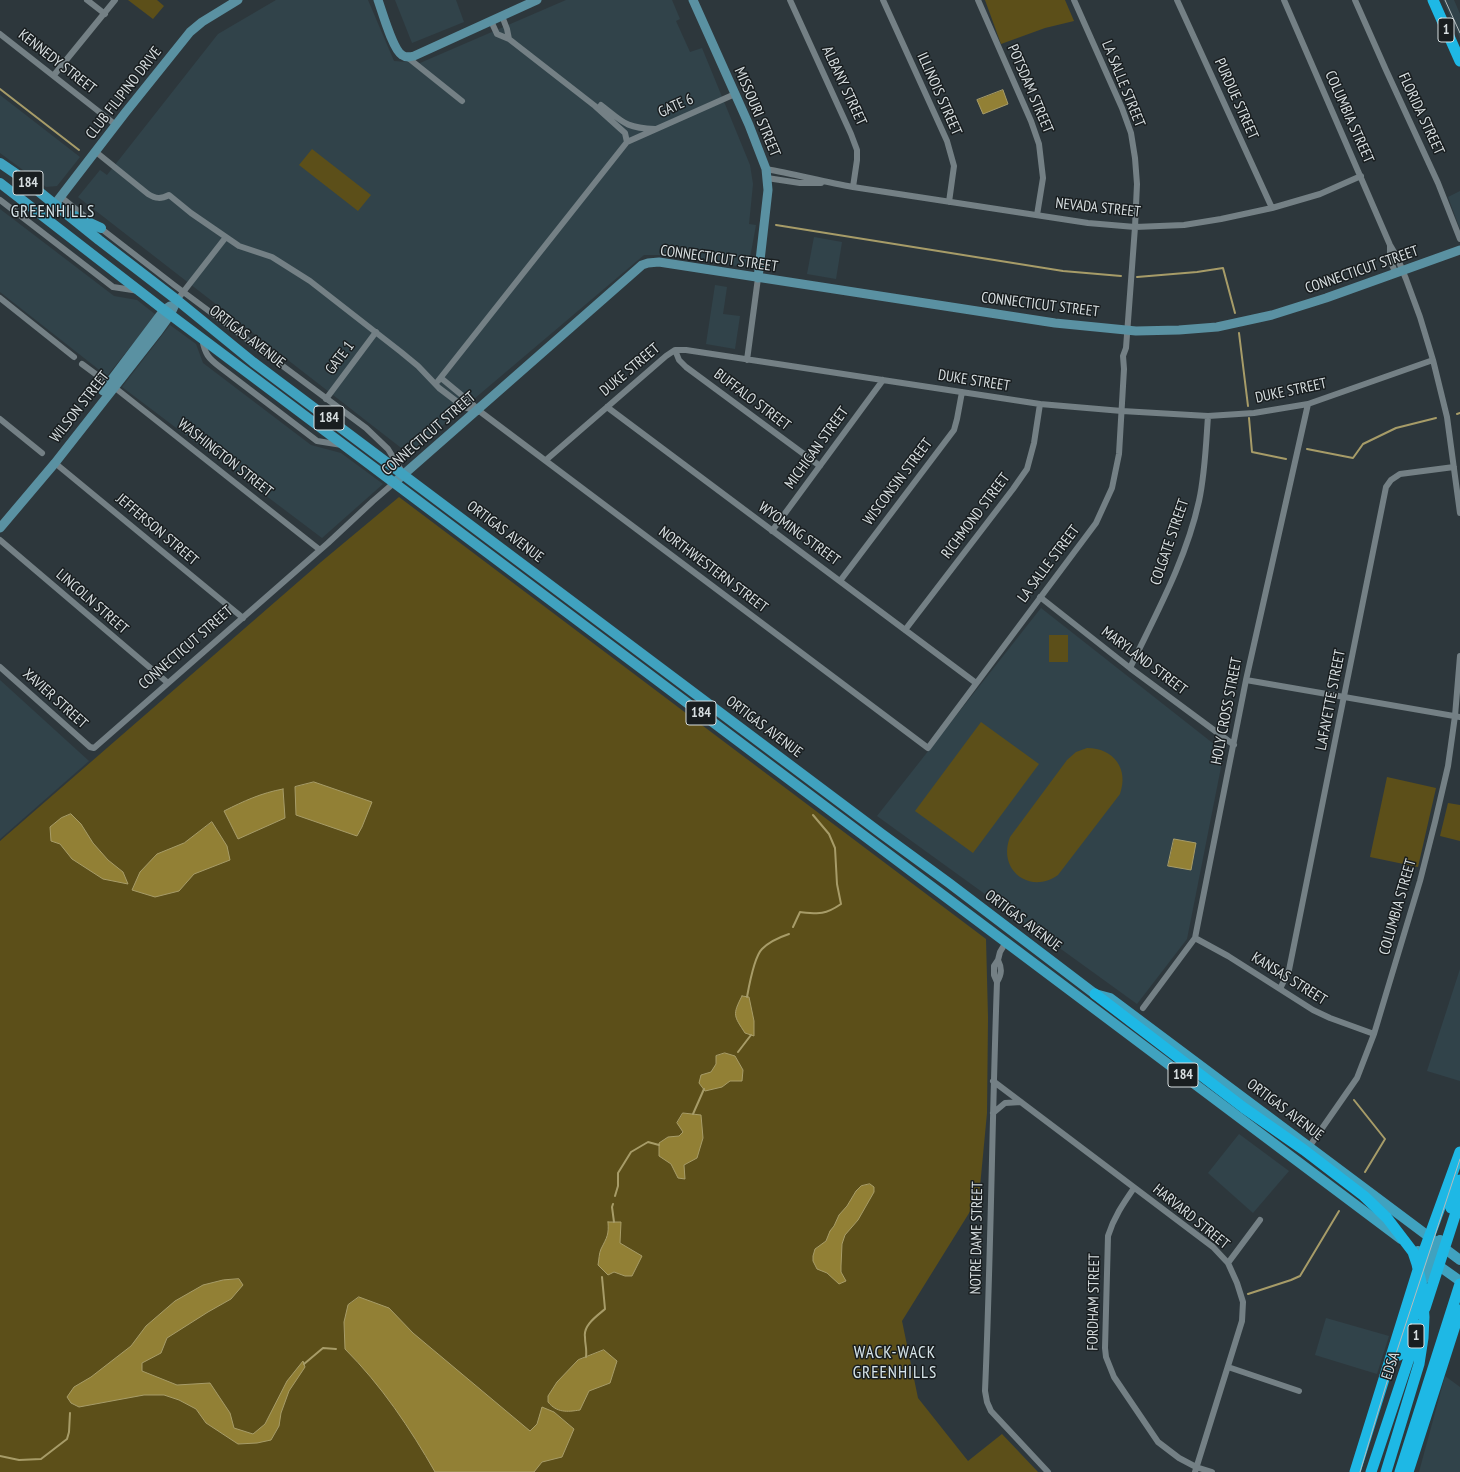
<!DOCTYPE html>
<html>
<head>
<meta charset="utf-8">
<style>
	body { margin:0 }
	canvas { display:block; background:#2d373c }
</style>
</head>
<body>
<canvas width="1460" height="1472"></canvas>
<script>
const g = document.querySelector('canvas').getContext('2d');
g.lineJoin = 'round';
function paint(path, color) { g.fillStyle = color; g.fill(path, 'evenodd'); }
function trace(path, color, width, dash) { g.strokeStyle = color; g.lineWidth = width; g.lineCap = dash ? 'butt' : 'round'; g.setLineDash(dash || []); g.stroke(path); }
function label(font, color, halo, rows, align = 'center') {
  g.font = font + ' "PT Sans Narrow",sans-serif'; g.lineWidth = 3; g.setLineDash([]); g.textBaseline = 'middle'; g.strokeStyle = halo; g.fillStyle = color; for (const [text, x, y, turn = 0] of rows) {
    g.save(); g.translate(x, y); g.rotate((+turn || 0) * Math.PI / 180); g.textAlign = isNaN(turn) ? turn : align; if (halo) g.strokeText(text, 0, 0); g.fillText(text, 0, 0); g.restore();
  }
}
paint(new Path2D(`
	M276 0H368L394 61 420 63 566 0H672L680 19 676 21 690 52 702 48 750 165 753 184 749 224 756 225 749 263 744 267 664 255H644L409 454 78 197 100 170 107 175 218 34Z
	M395 0H456L464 22 412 43Z
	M1443 0H1454L1460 14V39Z
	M0 95 80 157 57 186 46 187 0 153Z
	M1460 191V229L1448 197Z
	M0 209 114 296 137 300 156 315 107 376 0 292Z
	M814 237 842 242 836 279 807 274Z
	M715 285 727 287 723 314 740 316 735 349 706 344Z
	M170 325 196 344 203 363 311 445 341 453 383 484 322 538 122 387Z
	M1041 608 1224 752 1187 939 1137 1004 877 816Z
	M0 680 89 761 0 839Z
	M1460 969V1081L1427 1071Z
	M1239 1134 1289 1171 1253 1213 1208 1173Z
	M1326 1318 1389 1336 1377 1374 1315 1355Z
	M1445 1376 1460 1387V1472H1419Z`), '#31434a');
paint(new Path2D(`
	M128 0H157L164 6 153 19Z
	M985 0H1065L1074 21 1045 28 1001 44Z
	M312 149 371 195 358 211 299 165Z
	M399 497 986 939 988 1018 987 1113 979 1197 902 1321 918 1398 968 1461 1002 1434 1038 1472H0V841L321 562Z
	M1049 635H1068V662H1049Z
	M981 722 1039 764 973 853 915 811Z
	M1087 748C1114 748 1129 769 1120 794L1058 875C1030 895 997 870 1010 837L1067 760 1076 752Z
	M1387 777 1436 788 1418 867 1370 857Z
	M1448 803 1460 805V841L1440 836Z`), '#5c4f19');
const water = new Path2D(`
	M1003 90 1008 104 983 114 977 100Z
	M314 782 372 802 362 827 357 836 296 815 295 787Z
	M283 789 285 818 238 839 224 811C244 801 261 793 283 789Z
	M71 814 81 824 93 843 108 860 123 872 128 884 103 879 72 859 60 844 51 841 50 827 61 818Z
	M212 822 227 846 230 860 194 874 179 891 155 897 132 890 140 872 157 854 184 843Z
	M1174 839 1196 843 1191 870 1168 866Z
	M742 996 749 997 754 1021V1036L745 1033C734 1016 732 1015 742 996Z
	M725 1053 735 1056 743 1070 742 1081H730L722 1087 705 1091 699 1083 701 1075 711 1072 716 1064V1056Z
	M683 1113 701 1115 703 1138 697 1158 684 1165 685 1179 678 1178 671 1164 659 1156V1143L668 1137 679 1136 683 1132 677 1123Z
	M870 1184 874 1187V1192L858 1220 845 1235 842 1244 841 1266V1272L846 1281 839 1284 827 1273 817 1269 813 1261V1256L815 1249 826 1241 830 1231 834 1226 839 1215 847 1206 856 1191 861 1186Z
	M608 1222H621L620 1243 642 1256 632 1276H625L614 1272 608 1275 598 1265C599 1260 599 1253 601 1249 607 1237 609 1235 608 1222Z
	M239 1279 243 1285 231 1299 208 1312 167 1338 161 1353 142 1363V1371L177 1385 210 1383 230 1413 234 1428 253 1434 265 1424 287 1381 303 1361 305 1367 289 1391 281 1413 279 1426 271 1440 257 1443 238 1444 206 1423 196 1409 179 1400 164 1395H144L79 1407 71 1403 67 1397 74 1387 91 1377 131 1346 146 1326 175 1301 203 1285 223 1280Z
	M359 1297 389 1308 413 1333 530 1431 537 1424 542 1407 554 1412 574 1429 562 1457 542 1462 534 1472H435C410 1428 381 1385 345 1349L344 1322 348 1305Z
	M604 1350 617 1361 610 1383 589 1391 580 1410C567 1412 557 1413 548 1402V1396L557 1382 578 1360Z`);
paint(water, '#928035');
trace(water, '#a79c68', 1);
trace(new Path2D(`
	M0 89 79 150
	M776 225 1063 271 1121 276
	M1137 277 1197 272 1223 268 1235 313
	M1239 333 1248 406
	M1457 414 1460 413
	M1249 418 1252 452 1286 459
	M1307 449 1353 458 1363 444 1396 428 1436 418
	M793 927 800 912C819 914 825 915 841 904L837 884 835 848 829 834 813 815
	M747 997C749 986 754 957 762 949 769 942 780 937 789 934
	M738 1052 751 1035
	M1354 1100 1385 1139 1365 1172
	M693 1114 704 1089
	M615 1196 618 1186V1173L631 1152 648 1142 659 1145
	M613 1204 612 1207 614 1222
	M1248 1294 1291 1280 1300 1276 1339 1211
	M586 1357C587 1347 585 1346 585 1337 583 1325 597 1316 605 1309L602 1277
	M304 1364 323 1348 336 1349
	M0 1456 19 1460 41 1459 67 1439 69 1432 70 1413`), '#a79c68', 2);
trace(new Path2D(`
	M87 0 105 14
	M790 0 851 134 857 150V160L853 187
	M883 0 947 141 954 166 949 202
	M978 0 1031 121 1039 144 1043 178 1037 215
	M1177 0 1272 208
	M1284 0 1390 245 1397 257 1406 279 1420 317 1433 360 1447 417 1460 513
	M1355 0 1386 70 1438 183 1460 239
	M502 16 507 29 509 39
	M491 21 497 34 509 39 595 106 625 133 627 142
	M0 34 116 125
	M407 57 462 101
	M54 75 115 0
	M601 105C623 122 625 128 655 129
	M96 152 148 194C156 199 161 199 169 195L191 213 239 246 272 257 310 281 401 352 418 366 439 388 464 407 478 412
	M766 169C795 174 824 182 853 187L1088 223 1135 227 1184 225 1221 219 1272 208 1320 194 1361 176
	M767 178 800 183H821
	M61 197 87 218
	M0 200 113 287 139 291
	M99 227 174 285 366 428 388 449 401 470
	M1390 246V260L1396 274
	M0 298 74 357
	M177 300 226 237
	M202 339C205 354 208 358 220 367L317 441 342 445
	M675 350 679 360 686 367 820 466
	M747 360 758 278
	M82 364 109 384
	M441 378 470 402 482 413 928 748 1096 523 1112 488 1119 454 1124 369 1123 356 1126 348 1135 227 1137 184 1135 158 1131 133 1122 108 1074 0
	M438 381 627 142 735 94
	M114 387 320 550
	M326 399 376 332
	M607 407 976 683
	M0 419 42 453
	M546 460 666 356 675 350H686L1040 404 1122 411 1208 416 1254 413 1308 404 1433 360
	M55 463 243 618
	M772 531 883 380
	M0 540 168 683
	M840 581 954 430 957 419 962 392
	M1040 597 1130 668 1234 745
	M905 630 1013 489 1027 469 1034 443 1040 404
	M0 667 90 747 94 748 328 543 373 501 395 482
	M1130 668C1156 614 1186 560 1199 501 1205 474 1206 444 1208 416
	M1246 680 1460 717
	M1195 938 1228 956 1313 1010 1330 1018 1374 1034
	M998 960C1002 968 1002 974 997 982 992 1118 991 1254 985 1391L987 1402 991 1411 1048 1472
	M997 982 994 975V966L998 960 1000 952 1006 942
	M1280 989 1289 970 1386 487 1391 480 1400 474 1454 467
	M1143 1008 1195 938 1246 680 1308 404
	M993 1081 1213 1247 1228 1263 1237 1283 1243 1302 1242 1321 1195 1472
	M993 1113 1005 1103 1021 1102
	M1309 1147 1357 1078 1374 1034 1420 881 1435 822 1448 766 1455 716 1460 656
	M1134 1188C1123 1204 1114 1217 1108 1236L1105 1348 1106 1357 1114 1377 1158 1442 1179 1458 1196 1467 1212 1472
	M1228 1263 1260 1220
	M1228 1367 1299 1391`), '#748085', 6);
trace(new Path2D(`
	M378 0C382 11 393 50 402 55 406 58 410 57 414 56L537 0
	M693 0 749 125 766 169 768 190 758 278
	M45 217 125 113 190 32 202 22 238 0
	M103 391 164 310 170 306
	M395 482 642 265 648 263 659 262 1055 323 1136 331 1179 330 1217 327 1272 315 1326 298 1460 250
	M0 528 55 463 157 333 170 315 177 300`), '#5a91a2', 9);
trace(new Path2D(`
	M0 163 22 178 99 240 177 300 253 362 882 834 949 883 1095 994 1110 998 1460 1260
	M0 183 164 310 1401 1239
	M75 216 101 228
	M1418 1251 1460 1281
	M1424 1279 1437 1243 1440 1240`), '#40a2bf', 10);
trace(new Path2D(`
	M1433 0 1460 61
	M1095 994 1244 1108 1304 1150 1364 1196 1387 1218 1413 1252 1417 1264 1422 1287 1424 1317 1423 1338 1419 1364 1386 1472
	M1451 1208 1460 1180
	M1425 1308 1460 1200
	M1399 1355 1421 1296
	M1355 1472 1423 1254 1460 1152
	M1371 1472 1420 1325
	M1400 1472 1460 1284
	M1408 1472 1460 1310`), '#1eb8e5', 11);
trace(new Path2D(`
	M1445 0 1460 33
	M1360 1472 1389 1375 1460 1159`), '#b4bcbe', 1);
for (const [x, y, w] of [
	[1446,30,16],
	[28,183,30],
	[329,418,30],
	[701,713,30],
	[1183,1075,30],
	[1416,1336,16]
]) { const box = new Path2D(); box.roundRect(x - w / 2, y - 12, w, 24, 3); g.fillStyle = '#191e20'; g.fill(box); trace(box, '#d7dee0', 1); }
label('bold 14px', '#d7dee0', null, [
	["1",1446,30],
	["184",28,183],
	["184",329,418],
	["184",701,713],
	["184",1183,1075],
	["1",1416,1336]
]);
label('15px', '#d7dee0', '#191e20', [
	["KENNEDY STREET",57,62,38],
	["LA SALLE STREET",1123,84,68],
	["ALBANY STREET",844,86,65],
	["POTSDAM STREET",1030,89,67],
	["CLUB FILIPINO DRIVE",124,93,-52],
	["ILLINOIS STREET",939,94,66],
	["PURDUE STREET",1236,99,66],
	["GATE 6",676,106,-24],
	["MISSOURI STREET",757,112,67],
	["FLORIDA STREET",1421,114,65],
	["COLUMBIA STREET",1349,117,66],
	["NEVADA STREET",1098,208,6],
	["CONNECTICUT STREET",719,259,8],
	["CONNECTICUT STREET",1362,270,-19],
	["CONNECTICUT STREET",1040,305,7],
	["ORTIGAS AVENUE",247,337,38],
	["GATE 1",340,358,-53],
	["DUKE STREET",630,370,-40],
	["DUKE STREET",974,381,9],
	["DUKE STREET",1291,391,-12],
	["BUFFALO STREET",752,400,37],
	["WILSON STREET",80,407,-52],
	["CONNECTICUT STREET",429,434,-41],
	["MICHIGAN STREET",817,448,-54],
	["WASHINGTON STREET",225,458,38],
	["WISCONSIN STREET",898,482,-53],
	["RICHMOND STREET",976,516,-53],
	["JEFFERSON STREET",157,530,40],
	["ORTIGAS AVENUE",505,532,37],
	["WYOMING STREET",799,534,36],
	["COLGATE STREET",1170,542,-71],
	["LA SALLE STREET",1049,564,-53],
	["NORTHWESTERN STREET",713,570,37],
	["LINCOLN STREET",92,602,41],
	["CONNECTICUT STREET",186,648,-41],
	["MARYLAND STREET",1144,661,37],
	["XAVIER STREET",55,699,42],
	["LAFAYETTE STREET",1331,700,-79],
	["HOLY CROSS STREET",1227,711,-79],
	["ORTIGAS AVENUE",764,727,37],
	["COLUMBIA STREET",1398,907,-74],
	["ORTIGAS AVENUE",1023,921,37],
	["KANSAS STREET",1289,979,32],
	["ORTIGAS AVENUE",1285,1110,37],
	["HARVARD STREET",1191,1217,39],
	["NOTRE DAME STREET",977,1238,-89],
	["FORDHAM STREET",1094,1302,-89],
	["EDSA",1391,1366,-72]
]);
g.letterSpacing = '1px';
label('17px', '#d7e5ea', '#191e20', [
	["GREENHILLS",53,212],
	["WACK-WACK",895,1353],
	["GREENHILLS",895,1373]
]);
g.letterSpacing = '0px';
</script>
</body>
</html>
